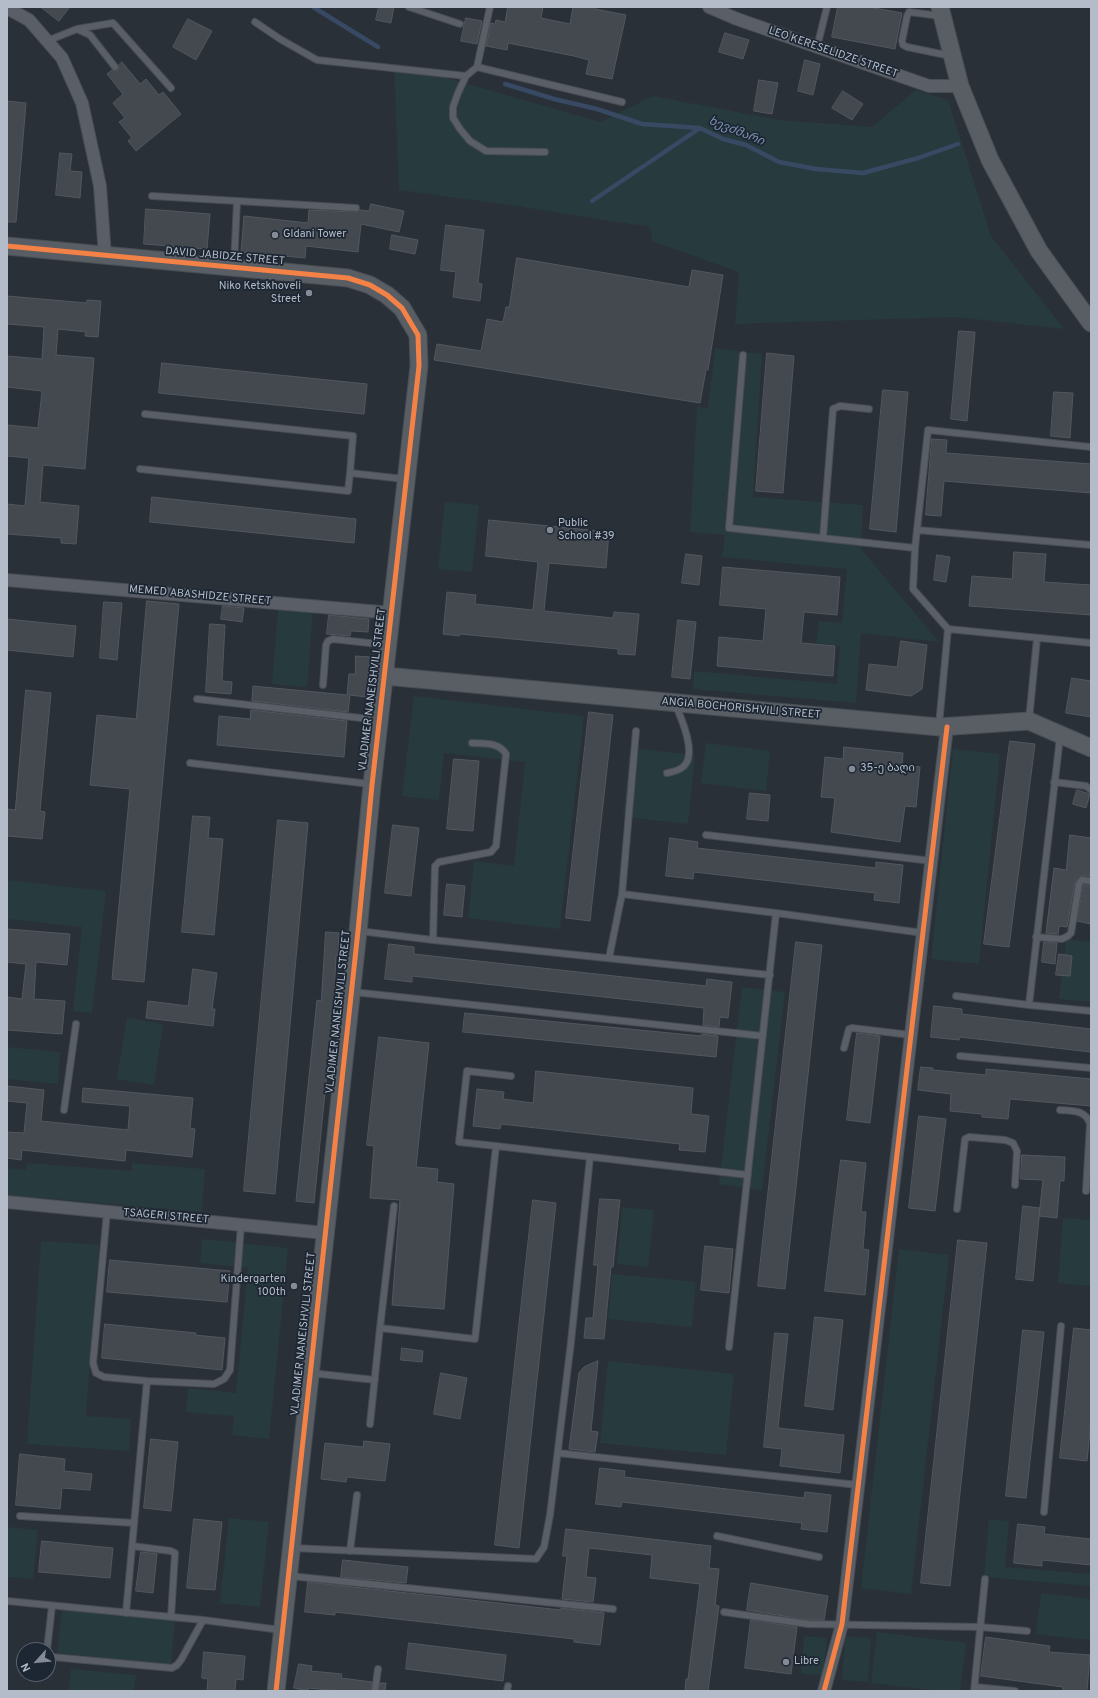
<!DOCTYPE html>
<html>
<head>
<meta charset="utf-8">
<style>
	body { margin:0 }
	#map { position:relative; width:1098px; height:1698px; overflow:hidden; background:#2a3038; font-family:Overpass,sans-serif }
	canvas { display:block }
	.frame { position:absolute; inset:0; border:8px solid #b4bcc9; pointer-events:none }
	.north { position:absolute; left:16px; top:1642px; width:40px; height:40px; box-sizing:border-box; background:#1d2633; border:1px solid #59626f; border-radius:50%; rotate:243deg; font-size:11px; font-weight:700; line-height:16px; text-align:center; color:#b4bcc9 }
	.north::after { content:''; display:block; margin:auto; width:14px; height:18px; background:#848b96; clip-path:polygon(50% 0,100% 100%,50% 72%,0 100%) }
</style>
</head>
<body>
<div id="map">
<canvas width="1098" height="1698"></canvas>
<div class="frame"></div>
<div class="north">N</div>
</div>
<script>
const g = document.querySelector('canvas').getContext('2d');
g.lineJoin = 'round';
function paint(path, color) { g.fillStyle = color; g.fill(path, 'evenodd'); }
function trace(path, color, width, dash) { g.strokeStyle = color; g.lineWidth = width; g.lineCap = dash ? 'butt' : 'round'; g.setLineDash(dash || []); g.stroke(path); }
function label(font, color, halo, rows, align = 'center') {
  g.font = font + ' Overpass,"Noto Sans Georgian",sans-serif'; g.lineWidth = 3.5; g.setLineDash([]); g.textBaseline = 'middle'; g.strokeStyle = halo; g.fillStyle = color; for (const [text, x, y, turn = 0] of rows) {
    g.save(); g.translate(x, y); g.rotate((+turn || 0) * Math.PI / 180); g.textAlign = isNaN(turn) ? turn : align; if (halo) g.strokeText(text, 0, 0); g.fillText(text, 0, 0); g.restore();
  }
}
paint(new Path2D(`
	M394 63 600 122 653 96 779 120 872 127 916 90 948 100 991 236 1064 329 955 317 735 324 739 272 652 241 650 227 510 205 399 190Z
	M715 348 762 354 753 497 863 505 861 549 939 642 861 633 856 703 693 689 694 671 837 684 840 646 816 643 819 621 842 623 847 569 722 557 725 535 690 532 697 407 708 408Z
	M445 502 479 505 472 572 438 569Z
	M278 610 313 612 307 687 272 684Z
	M414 696 584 716 560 929 468 918 474 861 514 866 525 762 444 753 439 800 402 796Z
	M706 743 770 751 766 791 701 783Z
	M630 748 695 755 688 824 623 817Z
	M953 749 1000 754 979 964 931 959Z
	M7 880 106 891 92 1013 73 1011 82 927 7 919Z
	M1066 939 1091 942V1002L1059 999Z
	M742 987 785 992 762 1190 719 1184Z
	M127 1018 163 1024 154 1085 117 1079Z
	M7 1047 60 1052 58 1084 7 1079Z
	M27 1163 132 1171V1163L205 1169 202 1212 7 1195V1168L26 1170Z
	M622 1207 654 1210 648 1267 617 1264Z
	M1063 1218 1091 1220V1286L1058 1283Z
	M202 1239 288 1248 269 1439 232 1435 234 1416 186 1412 188 1388 236 1393 248 1268 200 1263Z
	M41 1241 99 1245 86 1416 131 1419 129 1451 27 1444Z
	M899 1249 949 1255 911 1594 861 1588Z
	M612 1274 696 1282 692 1327 608 1319Z
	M608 1361 734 1374 726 1455 600 1443Z
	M229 1518 269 1522 260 1607 220 1603Z
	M989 1519 1009 1521 1005 1567 1091 1574V1586L984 1577Z
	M7 1527 38 1530 33 1579 7 1577Z
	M1041 1593 1091 1599V1640L1036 1634Z
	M62 1609 175 1621 171 1665 57 1653Z
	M877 1632 966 1643 960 1691H939L871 1683Z
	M804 1636 827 1638 823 1675 801 1674Z
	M845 1636 871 1638 868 1682 842 1680Z
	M71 1669 136 1675 134 1691H69Z`), '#273a3e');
trace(new Path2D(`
	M313 7 378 47
	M505 84 554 99 597 109 642 124 700 128 723 139 746 145 779 162 816 169 863 173 918 158 958 144
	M592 201 700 128`), '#384963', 4.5);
const building = new Path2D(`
	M41 7H70L59 21Z
	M379 7H394L391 23 376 20Z
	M508 7H543L541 18 570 24 573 7H595V9L626 15 612 79 586 74 589 60 574 56 508 43 507 50 486 46 491 23 495 24 496 20 505 22Z
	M838 7H869L902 13 895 49 832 37Z
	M466 18 482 21 477 44 461 41Z
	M188 19 212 31 196 60 173 47Z
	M725 33 749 40 743 59 719 52Z
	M805 60 820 64 813 95 798 91Z
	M122 62 140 84 146 79 159 95 163 92 181 114 136 151 128 141 132 138 119 122 125 118 113 103 123 94 107 74 112 70 115 71 118 70 119 65Z
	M759 80 778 83 772 114 754 111Z
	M843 91 863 104 852 120 832 108Z
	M7 101 26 103 16 222H7Z
	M60 153 72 154 70 171 82 172 80 198 56 195Z
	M371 204 404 211 399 232 361 224 358 252 306 246 305 258 241 252 244 216 308 223 309 210 356 212 360 210 369 211Z
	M146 209 210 214 207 249 144 244Z
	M446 225 484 230 478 283 482 284 480 301 453 297 456 272 441 270Z
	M392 235 418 240 415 254 390 249Z
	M517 258 689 287 692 270 723 275 708 370H706L700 403 434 360 437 344 481 351 487 319 503 322 506 307H509Z
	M7 296 87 303V300L101 301 98 337 85 336 86 332 58 329 56 355 94 358 85 469 43 465 40 502 79 506 76 544 61 543V538L7 534V504L25 506 29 458 7 456V425L38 428 42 391 7 387V356L42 359 44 327 7 324Z
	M959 331 975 332 967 421 951 419Z
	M767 353 794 356 783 493 756 491Z
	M162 363 367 384 364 414 159 393Z
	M883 390 908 392 896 532 870 529Z
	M1054 392 1073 393 1070 438 1051 436Z
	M932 439 947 440 946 453 1091 464V493L944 481 941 516 926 515Z
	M152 497 356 519 354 543 150 522Z
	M489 520 609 532 606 568 549 563 544 611 613 618 614 612 639 614 635 655 618 654V649L460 634 459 636 443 634 447 592 476 595 475 604 533 610 538 562 486 556Z
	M1014 552 1046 554 1044 582 1091 585V615L969 606 972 576 1012 579Z
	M686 554 702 556 699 585 682 583Z
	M937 555 950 557 946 582 934 580Z
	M723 567 840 577 837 615 804 612 801 643 835 646 833 676 717 666 719 637 763 641 766 609 720 605Z
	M147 601 179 604 144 982 112 979 130 789 90 785 97 715 136 719Z
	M104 602 122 603 117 660 100 658Z
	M223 606 244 608 242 622 221 619Z
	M329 615 369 619 368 632 351 631 350 636 327 634Z
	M7 619 76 626 73 657 7 650Z
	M678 620 696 622 690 679 672 677Z
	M210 624 225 625 222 681 232 682 231 694 206 692Z
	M901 641 927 645 922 689 911 696 866 690 869 664 897 667Z
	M356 656 370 657 366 697 350 695 348 712 252 701 253 686 347 695 349 674H355Z
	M1072 678 1091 681V717L1066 713Z
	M26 690 51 693 40 811 45 812 42 839 7 836V809L15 810Z
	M251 710 347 721 344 757 217 745 219 716 250 719Z
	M589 712 613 715 590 921 566 918Z
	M1010 741 1035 744 1009 947 984 944Z
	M844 747 903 753 902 765 920 767 916 807 905 806 900 842 831 832 835 798 821 797 825 757 843 759Z
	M454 759 479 761 473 831 447 829Z
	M1077 790 1090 794 1086 808 1073 804Z
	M750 793 770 795 768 821 747 819Z
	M193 816 210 817 208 838 223 839 214 935 182 932Z
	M278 820 308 823 275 1194 244 1191Z
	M393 825 419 828 411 896 385 893Z
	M1070 835 1091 838V876H1081L1075 882 1067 927 1059 926 1058 934 1046 933 1054 868 1066 870Z
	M670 838 698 842 697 848 876 868V862L903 865 899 903 874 900 875 893 694 872 693 879 666 876Z
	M447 884 465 886 462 917 444 915Z
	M1084 885H1091V924L1077 921Z
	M7 929 70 934 67 965 36 962 34 999 65 1001 62 1034 7 1030V997L22 999 26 964 7 962Z
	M326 932 339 933 338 956 336 955 334 1002 314 1203 296 1201 317 1000 321 1001Z
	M796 942 822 945 785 1289 758 1286Z
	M1044 942 1057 943 1055 964 1042 962Z
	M389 944 414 947V954L706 986 707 979 732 982 728 1018 720 1017 719 1027 703 1025 704 1008 412 976V982L385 979Z
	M1059 954 1072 956 1070 976 1056 975Z
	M193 969 217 973 212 1009H215L213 1026 146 1018 148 1001 188 1006Z
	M934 1006 962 1009V1014L1091 1029V1052L960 1037 959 1040 931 1037Z
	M465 1013 701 1036 702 1034 718 1036 716 1057 463 1032Z
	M857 1033 880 1036 870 1123 847 1120Z
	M379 1037 429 1043 416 1167 438 1169 437 1182 454 1184 444 1309 392 1305 400 1200 370 1198 374 1146 367 1145Z
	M921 1067 933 1068V1070L986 1075V1069L1091 1079V1106L1010 1099 1008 1119 982 1117V1114L950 1111 951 1094 918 1090Z
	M536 1071 693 1088 691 1114 709 1116 705 1152 679 1150 680 1144 501 1124 500 1129 473 1126 477 1089 504 1092 503 1099 533 1103Z
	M7 1086 44 1090 41 1121 128 1130 130 1106 82 1102 83 1088 193 1098 190 1128 195 1129 192 1157 126 1150 125 1161 22 1150 21 1160 7 1158V1132L24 1133 27 1103 7 1101Z
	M919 1116 946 1119 935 1211 909 1208Z
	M1022 1155 1065 1157 1064 1181H1060L1057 1218 1039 1216 1043 1180 1021 1179Z
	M841 1160 866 1163 861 1212H866L863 1249 869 1250 865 1295 825 1291Z
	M600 1199 620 1200 613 1267H611L604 1339 584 1338 586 1318H593L598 1265H594Z
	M533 1200 556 1203 519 1548 495 1545Z
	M1023 1206 1040 1208 1033 1281 1016 1279Z
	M958 1240 987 1243 950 1586 921 1583Z
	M705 1246 733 1249 729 1293 701 1290Z
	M110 1260 230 1271 227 1302 107 1292Z
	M815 1317 843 1320 833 1410 805 1406Z
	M105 1324 196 1333 195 1335 225 1338 222 1370 102 1358Z
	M1074 1328 1091 1330V1421L1087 1461 1060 1458Z
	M1023 1330 1044 1332 1026 1498 1006 1496Z
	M775 1333 788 1334 778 1428 844 1435 840 1473 780 1466 782 1449 764 1447Z
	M402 1348 423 1351 422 1362 401 1360Z
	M598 1361 591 1431 598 1432 595 1452 569 1449 579 1373 584 1367Z
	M441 1373 467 1378 460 1419 434 1414Z
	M151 1439 178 1442 171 1511 144 1508Z
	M364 1441 390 1444 385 1481 347 1477 346 1482 321 1479 325 1443 363 1447Z
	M20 1454 65 1459 64 1471 92 1474 90 1490 62 1488 60 1509 16 1505Z
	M600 1468 625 1471 624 1477 804 1498 805 1492 831 1495 827 1532 801 1529 802 1523 622 1502 621 1507 596 1504Z
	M194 1519 222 1522 215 1590 187 1588Z
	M1018 1524 1045 1527 1044 1534 1091 1539V1565L1042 1560V1566L1014 1563Z
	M566 1529 711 1546 709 1568 719 1569 715 1605 719 1606 708 1691H685L686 1679H688L700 1584 650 1578 652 1555 589 1548 586 1577 596 1578 593 1602 562 1599 567 1556H563Z
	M42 1541 113 1548 110 1578 39 1572Z
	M141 1552 157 1554 153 1593 136 1591Z
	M343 1560 408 1567 406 1583 341 1577Z
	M308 1582 561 1610V1608L604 1613 600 1645 574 1642V1639L335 1612V1615L305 1612Z
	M751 1583 828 1596 824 1620H808L747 1610Z
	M751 1620 797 1627 791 1674 745 1668Z
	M986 1637 1050 1646 1049 1652 1090 1655 1087 1691H1063V1687L981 1676Z
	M409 1643 506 1655 503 1681 406 1669Z
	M204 1652 245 1656 243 1680 236 1679 235 1691H207L208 1679 202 1678Z
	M299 1664 312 1666 311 1671 342 1674 341 1678 372 1682 371 1691H341L308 1688V1691L294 1688Z
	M381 1683H386L385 1691H380Z`);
paint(building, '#444950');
trace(building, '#52575f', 1);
const lane = new Path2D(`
	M409 7 460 24
	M941 16 909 12 907 16 902 41 903 45 907 47 951 56
	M255 22 280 39 317 60 466 76 477 67 490 7
	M77 29 113 23 171 88
	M47 41 77 29 90 35 115 67
	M817 47 827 7
	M477 67 622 102
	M466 76 458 93 453 107V118L460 129 470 141 486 151 545 152
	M152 196 237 201 234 266
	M237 201 356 208
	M743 355 729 528 915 548
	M145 414 353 436 350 473
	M1091 447 928 430 915 548 913 589 948 629 1091 643
	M140 469 348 491 350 473 404 479
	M917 530 1091 545
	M823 538 833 409 840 406 869 409
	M323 685 326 645 328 641 333 639 387 645
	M197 699 378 720
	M1029 720 1037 638
	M939 725 948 629
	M1060 737 1029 1005 1091 1011
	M190 763 370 784
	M667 773C673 772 680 770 684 766 697 754 681 717 675 704
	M1054 782 1086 786 1091 790
	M706 835 932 861
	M622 894 636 731
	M359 931 433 940 770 975
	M1036 937 1062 939 1068 936 1071 933 1079 884 1082 880 1091 881
	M433 940 435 866 439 862 491 852 496 846 506 754C499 742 485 744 472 743
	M609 958 622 894 776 913
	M353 992 763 1036
	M956 996 1029 1005
	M844 1048 849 1029 852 1028 911 1035
	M960 1056 1091 1068
	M64 1110 76 1024
	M1060 1110C1073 1111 1086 1110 1090 1124L1086 1191
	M496 1146 459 1142 467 1071 511 1076
	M957 1209 965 1139 969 1137 1005 1140 1013 1143 1017 1151 1015 1185
	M107 1212 93 1363 96 1373 104 1377 147 1381 126 1613
	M380 1328 394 1206
	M729 1347 776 913 923 933
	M311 1373 375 1380
	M147 1381 214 1384 224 1379 230 1370 241 1225
	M370 1424 380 1328 475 1339 496 1146 748 1175
	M558 1453 858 1485
	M1044 1512 1061 1326
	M20 1516 134 1523
	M717 1536 819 1557
	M132 1546 171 1551 175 1553 171 1617
	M293 1548 536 1559 544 1547 550 1515 571 1342 590 1157
	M350 1551 357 1495
	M290 1576 613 1609
	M7 1601 203 1620 281 1630
	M724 1612 808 1624 980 1627 1027 1631
	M47 1650 52 1606
	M48 1654 52 1657 172 1668 177 1665 181 1660 203 1620
	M975 1687 1015 1691
	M375 1691 378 1669
	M507 1691 508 1686
	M974 1691 985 1579`);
const street = new Path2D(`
	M709 7 737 19 929 86H960
	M7 8 29 20 62 58 82 103 100 186 105 256
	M7 580 392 613
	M7 1202 325 1233
	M824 1691 842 1624 947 727`);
const secondary = new Path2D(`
	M940 7 960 86 990 160 1039 251 1091 323
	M7 246 348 278 370 285 387 295 402 308 418 335 419 366 372 785 358 931 276 1691
	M385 676 939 727 1029 721 1091 748`);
trace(lane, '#484c53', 8);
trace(street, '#484c53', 14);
trace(secondary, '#484c53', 19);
trace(lane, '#5a5e66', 6);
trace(street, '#5a5e66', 12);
trace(secondary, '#595d64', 17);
trace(new Path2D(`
	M7 246 348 278 370 285 387 295 402 308 418 335 419 366 372 785 358 931 276 1691
	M824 1691 842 1624 947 727`), '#f48246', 5);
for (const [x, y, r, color] of [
	[275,235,4,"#848b96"],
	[309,293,4,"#848b96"],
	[550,530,4,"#848b96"],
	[852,769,4,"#848b96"],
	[294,1286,4,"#848b96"],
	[786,1662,4,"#848b96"]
]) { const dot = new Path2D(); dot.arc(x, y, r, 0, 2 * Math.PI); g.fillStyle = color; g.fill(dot); trace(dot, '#1d2633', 1.5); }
label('11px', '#b4bcc9', '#1d2633', [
	["LEO KERESELIDZE STREET",833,53,19],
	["DAVID JABIDZE STREET",225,257,5],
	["MEMED ABASHIDZE STREET",200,596,5],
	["VLADIMER NANEISHVILI STREET",373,690,-83],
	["ANGIA BOCHORISHVILI STREET",741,709,5],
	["VLADIMER NANEISHVILI STREET",339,1012,-84],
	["TSAGERI STREET",166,1217,5],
	["VLADIMER NANEISHVILI STREET",304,1334,-84]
]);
label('11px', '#b4bcc9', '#1d2633', [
	["Gldani Tower",283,235],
	["Niko Ketskhoveli",301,287,"right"],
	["Street",301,300,"right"],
	["Public",558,524],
	["School #39",558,537],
	["35-ე ბაღი",860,769],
	["Kindergarten",286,1280,"right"],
	["100th",286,1293,"right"],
	["Libre",794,1662]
], 'left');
label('italic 12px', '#7c92b1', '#1d2633', [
	["ხევძმარი",736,132,22]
]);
</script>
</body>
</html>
